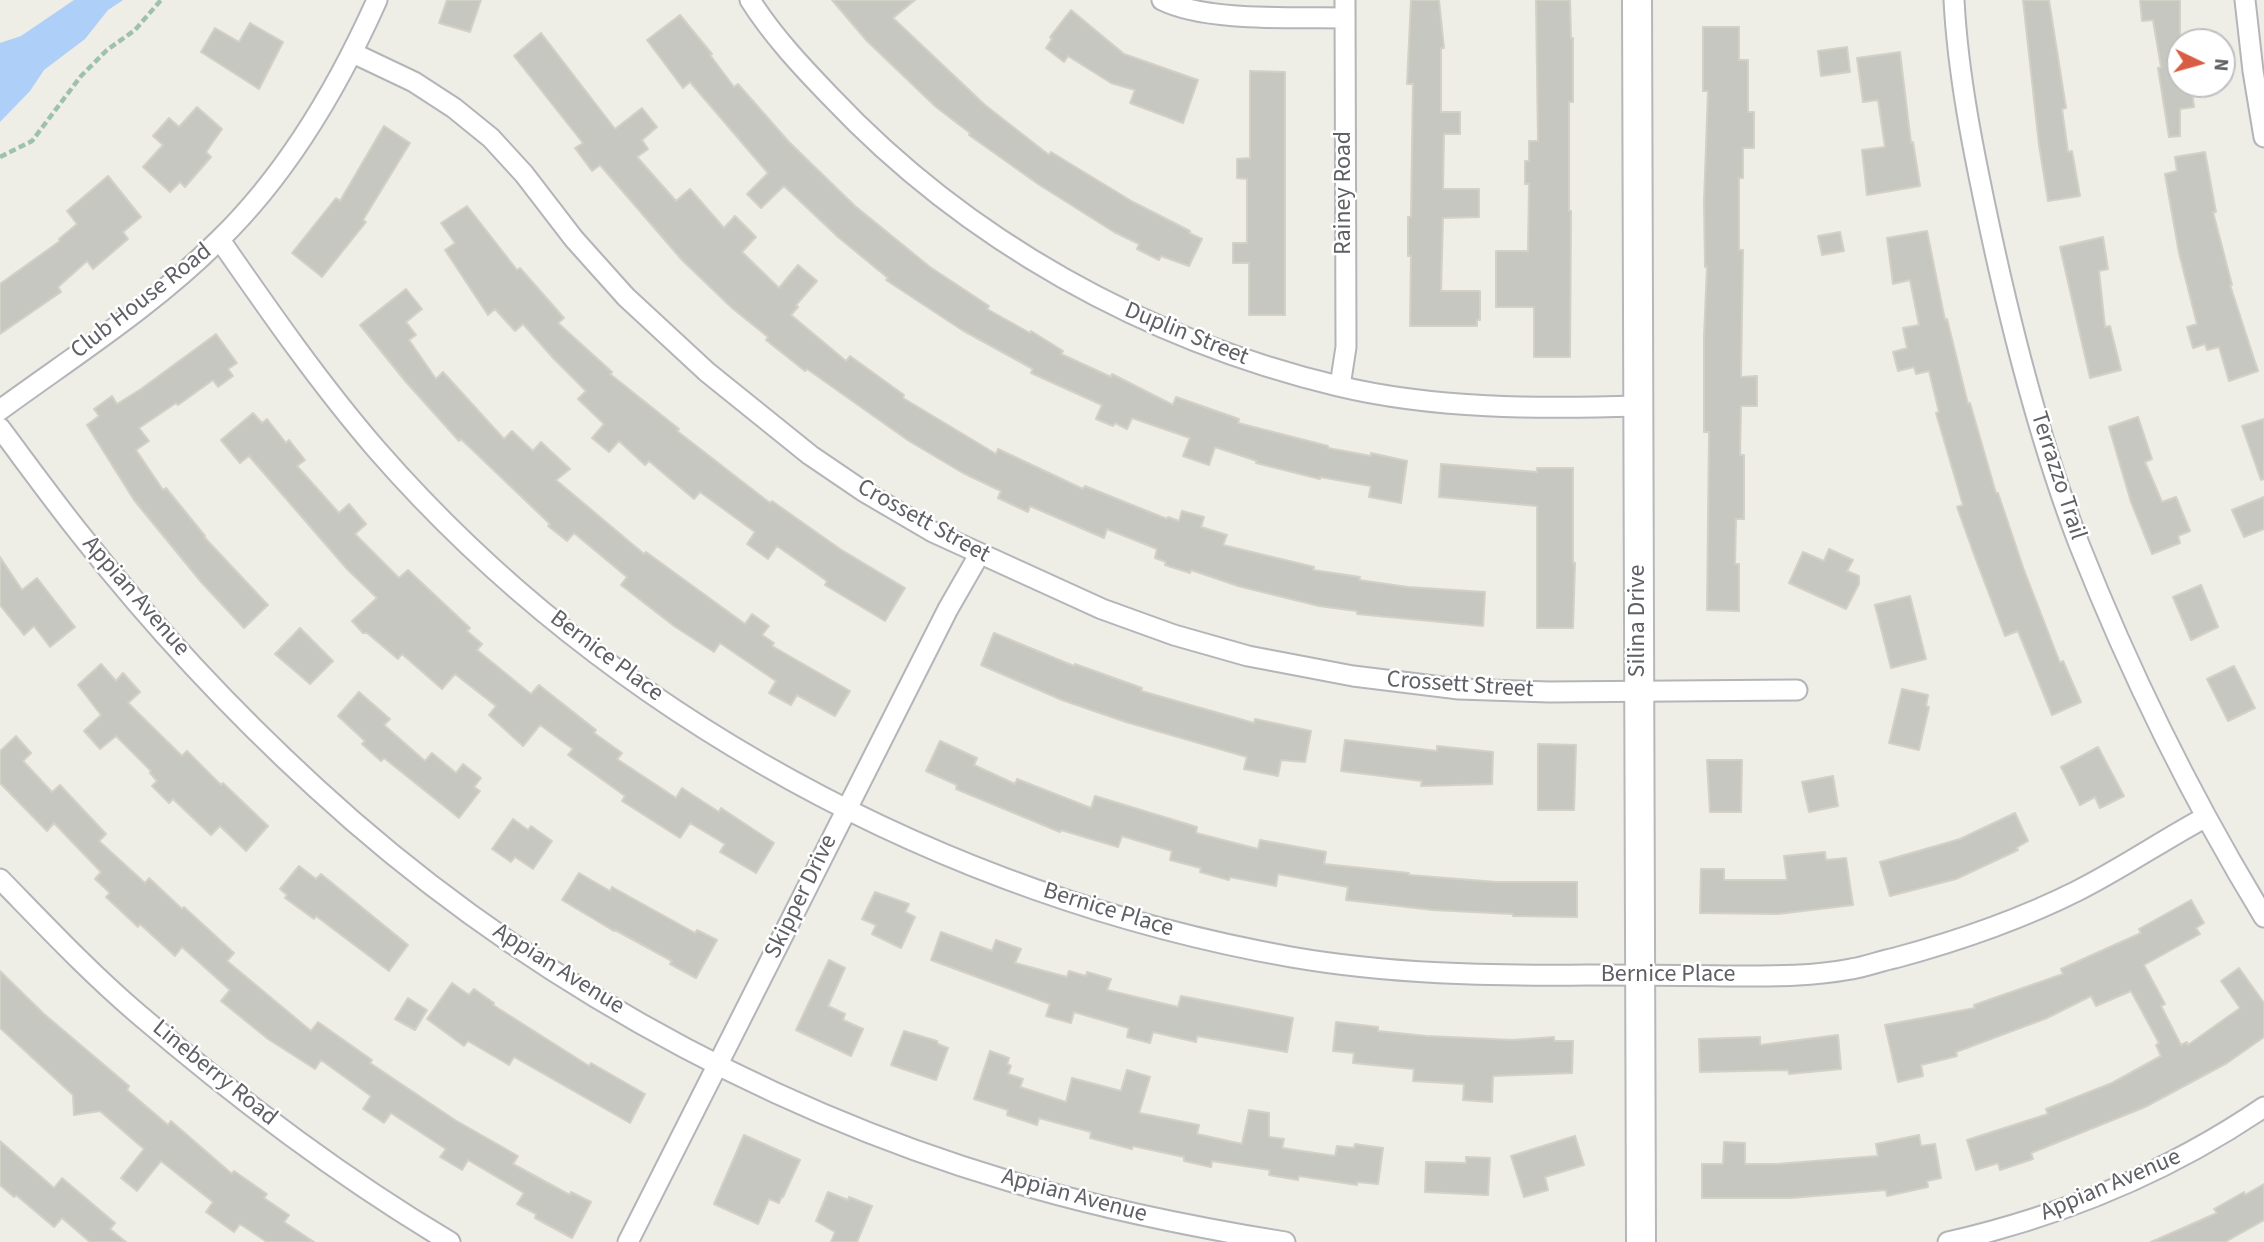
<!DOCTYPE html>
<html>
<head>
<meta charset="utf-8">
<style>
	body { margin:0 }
	#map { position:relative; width:2264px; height:1242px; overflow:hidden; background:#eeede6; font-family:"Source Sans 3",sans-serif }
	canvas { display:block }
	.north { position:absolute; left:2166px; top:28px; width:70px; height:70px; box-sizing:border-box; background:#fff; border:2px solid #bfbfc1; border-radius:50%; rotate:95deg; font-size:19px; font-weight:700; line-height:28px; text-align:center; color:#5e6065 }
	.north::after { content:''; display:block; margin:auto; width:24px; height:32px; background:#d95d42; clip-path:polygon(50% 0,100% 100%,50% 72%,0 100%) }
</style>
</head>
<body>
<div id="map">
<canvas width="2264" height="1242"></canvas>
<div class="north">N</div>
</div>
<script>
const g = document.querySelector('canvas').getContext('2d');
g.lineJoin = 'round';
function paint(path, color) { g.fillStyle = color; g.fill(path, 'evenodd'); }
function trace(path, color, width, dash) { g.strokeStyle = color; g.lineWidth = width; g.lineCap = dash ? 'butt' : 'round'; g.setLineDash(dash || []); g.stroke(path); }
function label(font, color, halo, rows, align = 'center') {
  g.font = font + ' "Source Sans 3",sans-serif'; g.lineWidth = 5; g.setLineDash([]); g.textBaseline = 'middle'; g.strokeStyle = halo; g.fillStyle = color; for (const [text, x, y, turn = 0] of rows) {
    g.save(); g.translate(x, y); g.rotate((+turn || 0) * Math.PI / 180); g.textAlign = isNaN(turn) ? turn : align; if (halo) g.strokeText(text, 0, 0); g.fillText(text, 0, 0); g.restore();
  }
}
paint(new Path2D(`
	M74 0H123L108 10 85 39 44 70 30 91 0 122V43L21 36Z`), '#aecff7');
const building = new Path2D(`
	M447 0H481L470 32 439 23Z
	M832 0H915L893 18 985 105 1049 155 1051 152 1133 202 1190 231 1189 233 1202 239 1189 266 1161 256 1159 260 1137 249 1139 244 1114 232 1038 184 969 135 970 133 936 107 867 41Z
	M1411 0H1439L1444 48H1441V112H1460V134H1444L1443 189H1479V217L1443 218 1441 291H1480V320H1477V326H1410L1411 256H1408V217H1411L1413 84H1407Z
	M1536 0H1570L1571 38H1573V102H1569V211H1571L1570 357H1534V307H1496V251H1528L1529 184H1525V161H1529V141H1538Z
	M2023 0H2049L2066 108 2062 109 2068 152 2072 151 2080 196 2048 201 2039 145Z
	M2140 0H2180V84H2191L2194 107 2180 109V136L2169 137 2158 68 2161 67 2153 20 2142 21Z
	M1071 10 1124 54 1198 80 1183 123 1130 103 1135 90 1111 83 1068 56 1064 62 1046 48 1052 39 1050 37Z
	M680 15 712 54 710 55 734 87 738 84 789 142 855 206 930 267 989 306 987 309 1030 333 1031 331 1063 351 1061 354 1111 377 1112 374 1173 405 1176 397 1239 419 1238 423 1328 446V448L1371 456V453L1407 461 1401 503 1369 497 1371 486 1320 477V479L1256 463 1257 461 1215 447 1209 465 1183 456 1190 438 1132 418 1127 429 1115 423 1113 426 1096 419 1102 405 1031 373 1033 369 962 330 886 280 888 278 838 237 784 186 761 208 747 194 768 173 690 82 683 88 647 40Z
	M250 23 283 42 259 89 201 52 215 28 239 42Z
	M1703 27H1739V60H1748V112H1754V148H1743V178H1739V250H1743L1741 377 1757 376V406H1741L1740 455H1744V519H1736L1735 564H1739V611L1707 610 1709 432H1704V337L1707 267H1705L1704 202 1708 91H1703Z
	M541 33 615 129 642 108 657 127 642 140 648 149 637 157 676 201 690 189 724 228 735 216 756 237 742 252 779 288 798 265 817 281 796 305 798 307 791 315 846 361 850 356 904 395 903 398 996 454 998 449 1083 489 1085 486 1167 519 1168 517 1179 521 1182 511 1204 517 1201 527 1227 535 1223 545 1314 567 1313 570 1360 577 1359 580 1408 587 1485 592 1483 626 1357 614V611L1319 606 1238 586 1191 570 1190 573 1165 565 1166 562 1155 558 1157 549 1107 529 1104 538 1030 506 1028 512 998 498 1001 491 963 473 909 441 807 369 805 371 766 340 768 337 732 308 682 260 600 165 592 171 575 148 583 143 514 56Z
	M1847 47 1850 72 1821 76 1818 51Z
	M1900 52 1911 143 1913 142 1920 186 1867 195 1862 150 1885 147 1878 100 1863 102 1857 58Z
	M1250 71 1285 72V315H1249V263H1233V243H1247V179L1237 178V159L1250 158Z
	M197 107 222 129 206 152 211 157 185 187 180 182 170 192 143 167 163 145 153 136 169 118 179 127Z
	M384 126 410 143 363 220 366 222 322 277 292 253 336 198 340 201Z
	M2205 152 2216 212H2213L2232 285H2230L2258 371 2229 381 2219 347 2207 350 2205 344 2193 348 2187 327 2197 324 2179 253 2165 174 2177 171 2175 157Z
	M108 176 141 217 123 232 128 239 93 269 87 261 58 287 61 292 0 334V284L60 241 59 239 77 224 67 211Z
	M467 206 517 270 520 268 564 318 558 323 612 372 610 374 679 429 677 431 770 503 772 501 840 549 905 588 885 621 825 585 827 581 777 546 768 559 747 544 755 532 700 492 694 499 649 461 645 465 619 441 609 452 592 438 604 424 578 399 586 391 554 359 523 324 515 331 495 309 488 315 445 250 455 243 441 223Z
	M1927 231 1945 320 1947 319 1968 404 1970 403 1996 493H1998L2024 570 2060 663 2063 661 2081 702 2052 715 2018 631 2005 636 1975 557 1957 507 1963 505 1936 413 1939 412 1929 371 1916 374 1914 367 1898 371 1893 352 1907 348 1903 328 1919 325 1910 280 1893 284 1887 238Z
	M1840 232 1844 251 1822 255 1818 236Z
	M2103 237 2108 269 2099 271 2105 327 2110 326 2121 370 2090 378 2060 247Z
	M406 289 422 309 406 322 416 335 409 340 436 379 443 372 504 439 512 431 533 451 541 442 570 469 556 480 644 554 646 552 745 624 752 614 769 626 762 635 774 643 772 646 850 691 835 716 797 695 791 705 769 693 776 681 720 643 714 652 674 626 621 585 627 577 574 533 567 541 548 526 550 524 461 439 459 441 406 382 360 325Z
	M216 334 237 363 228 369 233 376 218 387 213 380 178 405 176 403 139 428 149 441 136 450 163 490 166 488 205 536 204 537 268 605 244 628 202 583 134 500 87 425 99 416 94 409 112 396 117 404 141 389Z
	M253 413 262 423 267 419 286 443 289 440 305 460 297 466 339 513 349 504 366 524 355 534 399 578 408 570 470 628 467 631 482 644 477 650 531 694 539 685 596 730 594 733 622 753 617 759 676 798 682 788 719 812 721 808 774 843 756 873 720 852 725 844 690 823 680 838 622 801 625 796 568 755 573 749 540 725 523 746 489 715 496 706 455 674 442 689 402 654 398 659 367 633H363L352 621 377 598 347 569 249 456 240 463 221 440Z
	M2138 417 2152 459 2145 462 2162 502 2176 497 2190 531 2178 536 2180 543 2152 554 2131 502 2109 427Z
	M2264 419V479L2261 480 2242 426Z
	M1441 464 1537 472V468H1573V563H1575L1573 628H1537V506L1439 497Z
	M2264 497V529L2244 537 2232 510Z
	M1829 549 1853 560 1847 571 1859 576V584L1846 609 1789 583 1803 552 1824 561Z
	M0 557 22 590 37 578 75 627 50 647 34 626 24 635 0 605Z
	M2201 585 2218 627 2191 640 2173 597Z
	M1910 596 1926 659 1891 668 1875 605Z
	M300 628 333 661 310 684 275 654Z
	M994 633 1074 666 1075 664 1142 688 1141 691 1254 723 1255 719 1311 731 1305 762 1281 760 1278 776 1244 769 1247 757 1126 722 1062 700 981 665Z
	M101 664 116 681 123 673 140 692 128 703 182 756 187 751 221 785 223 783 268 826 246 851 220 826 211 835 173 799 169 803 152 786 157 781 150 773 151 771 116 736 100 749 84 731 101 715 78 685Z
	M2234 666 2255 708 2228 721 2207 679Z
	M1902 689 1928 695 1926 706 1929 707 1919 750 1889 743Z
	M359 692 390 719 384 725 425 761 432 753 456 773 463 764 481 778 474 787 480 791 459 818 384 758 381 761 362 744 365 741 338 716Z
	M16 736 31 753 23 761 52 792 60 785 106 834 99 841 145 883 149 878 182 909 184 907 234 953 227 961 311 1031 318 1022 372 1060 370 1063 455 1120 518 1156 513 1164 570 1195 571 1192 591 1202 572 1238 535 1218 536 1214 517 1204 524 1193 468 1160 462 1170 440 1157 446 1149 391 1113 384 1123 363 1109 371 1096 321 1060 315 1069 268 1039 221 1001 230 990 182 947 175 956 140 924 138 927 106 897 110 893 95 879 101 872 54 823 47 831 0 783V751Z
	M1345 740 1437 751V746L1493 752 1492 784 1421 786 1422 781 1341 771Z
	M940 741 977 758 974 765 1015 784 1017 779 1091 808 1095 796 1197 827 1196 833 1258 849 1260 840 1326 852 1324 864 1409 873V875L1496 882H1577V917L1513 916V914L1433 910 1346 900 1348 887 1278 874 1276 886 1230 877 1229 880 1200 872 1201 868 1170 860 1172 851 1122 836 1118 847 1061 830 1060 832 956 789 957 785 926 771Z
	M1538 744 1576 745 1574 810H1538Z
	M2098 747 2124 796 2100 808 2095 797 2080 805 2061 767Z
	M1707 760H1742L1741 812H1710Z
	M1833 776 1838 806 1809 812 1802 782Z
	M2015 813 2028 841 2016 848 2018 850 1956 879 1890 896 1880 862 1960 839Z
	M513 819 528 830 531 826 552 841 533 869 515 857 511 862 492 849Z
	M1825 852 1826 860 1846 858 1853 905 1778 914 1700 913 1701 869H1724V880H1787L1784 856Z
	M299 866 316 879 321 874 408 945 389 971 316 916 314 919 285 898 287 895 280 889Z
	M579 873 610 891 612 887 695 933 697 930 717 940 696 978 670 964 672 961 615 930 614 931 562 900Z
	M875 892 909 904 905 912 915 917 901 948 872 934 876 925 862 919Z
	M2191 900 2204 923 2196 928 2200 934 2144 965 2165 1004 2161 1006 2181 1045 2187 1042 2188 1045 2240 1008 2221 981 2239 968 2264 1003V1037L2227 1063 2145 1107 2031 1153 2033 1159 2000 1170 1998 1163 1976 1170 1967 1140 2048 1114 2046 1109 2112 1083 2161 1056 2156 1045 2159 1043 2131 991 2096 1006 2091 996 2047 1018 1956 1052 1957 1056 1921 1065 1923 1076 1898 1082 1885 1025 1975 1008 1974 1005 2063 974 2061 969 2141 933 2139 929Z
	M941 932 992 951 996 940 1021 949 1015 963 1067 977 1069 971 1086 976 1087 972 1111 979 1107 990 1178 1007 1181 996 1293 1018 1287 1052 1197 1036 1196 1042 1153 1032 1150 1043 1127 1037 1129 1028 1074 1012 1071 1023 1046 1016 1050 1004 931 960Z
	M829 960 845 968 828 1006 845 1014 843 1020 863 1029 851 1056 796 1030Z
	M0 971 44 1014 129 1086 127 1090 168 1125 171 1121 232 1174 234 1171 267 1194 264 1198 289 1215 284 1222 314 1242H267L240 1224 234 1232 206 1212 213 1202 161 1161 137 1191 121 1178 144 1149 100 1111 74 1115 73 1095 0 1028Z
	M452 983 469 995 474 989 494 1003 493 1005 589 1066 591 1063 645 1094 630 1123 514 1057 509 1065 468 1041 464 1046 427 1019Z
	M408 998 427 1010 415 1030 395 1019Z
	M1336 1022 1378 1027V1031L1426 1036 1513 1040 1554 1037V1041H1573L1572 1073 1493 1076 1492 1102 1463 1100 1464 1084 1413 1081 1414 1069 1353 1063 1354 1053 1333 1051Z
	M904 1031 937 1041 938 1044 948 1048 936 1080 891 1065Z
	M1838 1035 1841 1069 1789 1074 1788 1070 1700 1072 1699 1039 1760 1037V1045Z
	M990 1051 1009 1058 1007 1064 1011 1066 1008 1074 1023 1079 1020 1087 1066 1102 1072 1078 1121 1091 1127 1070 1150 1077 1139 1113 1199 1125 1197 1134 1242 1144 1249 1110 1269 1113V1137L1284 1139 1282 1148 1335 1156 1337 1146 1354 1148 1355 1144 1383 1148 1378 1184 1357 1182V1185L1299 1176 1298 1180 1269 1175 1270 1170 1212 1161 1211 1167 1184 1161V1157L1133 1146 1132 1149 1090 1138 1091 1132 1039 1118 1037 1125 1007 1115 1008 1110 974 1099Z
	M744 1135 800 1160 783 1197 782 1196 779 1203 769 1199 758 1224 714 1204Z
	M1919 1135 1921 1146 1935 1144 1941 1178 1927 1181 1928 1187 1887 1196 1886 1190 1791 1198H1702V1164H1723L1724 1142 1745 1143V1164H1777L1878 1156 1876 1144Z
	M1575 1136 1584 1165 1545 1177 1548 1190 1524 1197 1511 1156Z
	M0 1141 54 1188 62 1178 115 1223 110 1229 126 1242H90L62 1218 54 1227 16 1195 14 1197 0 1185Z
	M1466 1157 1490 1158 1488 1195 1425 1192 1426 1162 1466 1163Z
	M2264 1184V1220L2225 1242H2151L2217 1213 2214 1209 2244 1192 2245 1195Z
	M828 1192 848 1200 849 1197 872 1206 857 1242H831L835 1232 816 1221Z`);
paint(building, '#c7c7c1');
trace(building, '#d3d0c5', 2);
const street = new Path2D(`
	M750 0C772 35 802 67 831 97 967 241 1146 340 1338 386 1434 409 1539 409 1638 406
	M1162 0C1206 22 1295 17 1345 18
	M1954 0C1958 77 1974 154 1990 229 2013 336 2040 442 2079 544 2130 673 2192 799 2264 917
	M2245 0 2253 71 2264 137
	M353 53 414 82 454 108 491 138 524 174 574 239 626 297 707 372 810 455 863 491 933 532 1102 609 1174 635 1248 656 1353 676 1459 689 1549 692 1797 690
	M220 240C270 312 320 384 377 450 609 716 946 896 1291 957 1389 974 1488 976 1588 975 1634 975 1679 975 1725 976 1766 976 1810 977 1851 969 1865 967 1880 961 1895 958 1958 941 2019 920 2077 891 2121 869 2163 840 2206 817
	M1340 386 1346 347 1345 0
	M0 410C74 356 154 305 219 240 288 173 338 87 377 0
	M0 428C27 464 53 500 81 535 152 625 232 711 316 788 510 967 756 1106 1009 1181 1099 1208 1192 1227 1285 1242
	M0 879C44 924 88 971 137 1013 235 1097 339 1176 450 1242
	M628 1242 948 609 979 555
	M1948 1242C2062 1216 2167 1173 2264 1107`);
const secondary = new Path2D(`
	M1637 0 1641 1242`);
trace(street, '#b3b5b9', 23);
trace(secondary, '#b5b7bc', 32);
trace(new Path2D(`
	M0 157 32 141 81 76 107 50 135 30 161 0`), '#9ec1ac', 4.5, [7, 3.5]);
trace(street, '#fff', 19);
trace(secondary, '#fff', 28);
label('24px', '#5e6065', '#fff', [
	["Rainey Road",1345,193,-90],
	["Club House Road",142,302,-38],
	["Duplin Street",1186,335,22],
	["Terrazzo Trail",2057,476,72],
	["Crossett Street",923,522,29],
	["Appian Avenue",135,597,49],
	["Silina Drive",1639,621,-90],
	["Bernice Place",606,657,37],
	["Crossett Street",1460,686,4],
	["Skipper Drive",802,897,-64],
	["Bernice Place",1108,911,17],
	["Appian Avenue",558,970,32],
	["Bernice Place",1668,976],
	["Lineberry Road",214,1074,39],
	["Appian Avenue",2111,1186,-23],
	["Appian Avenue",1074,1197,15]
]);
</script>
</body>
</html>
